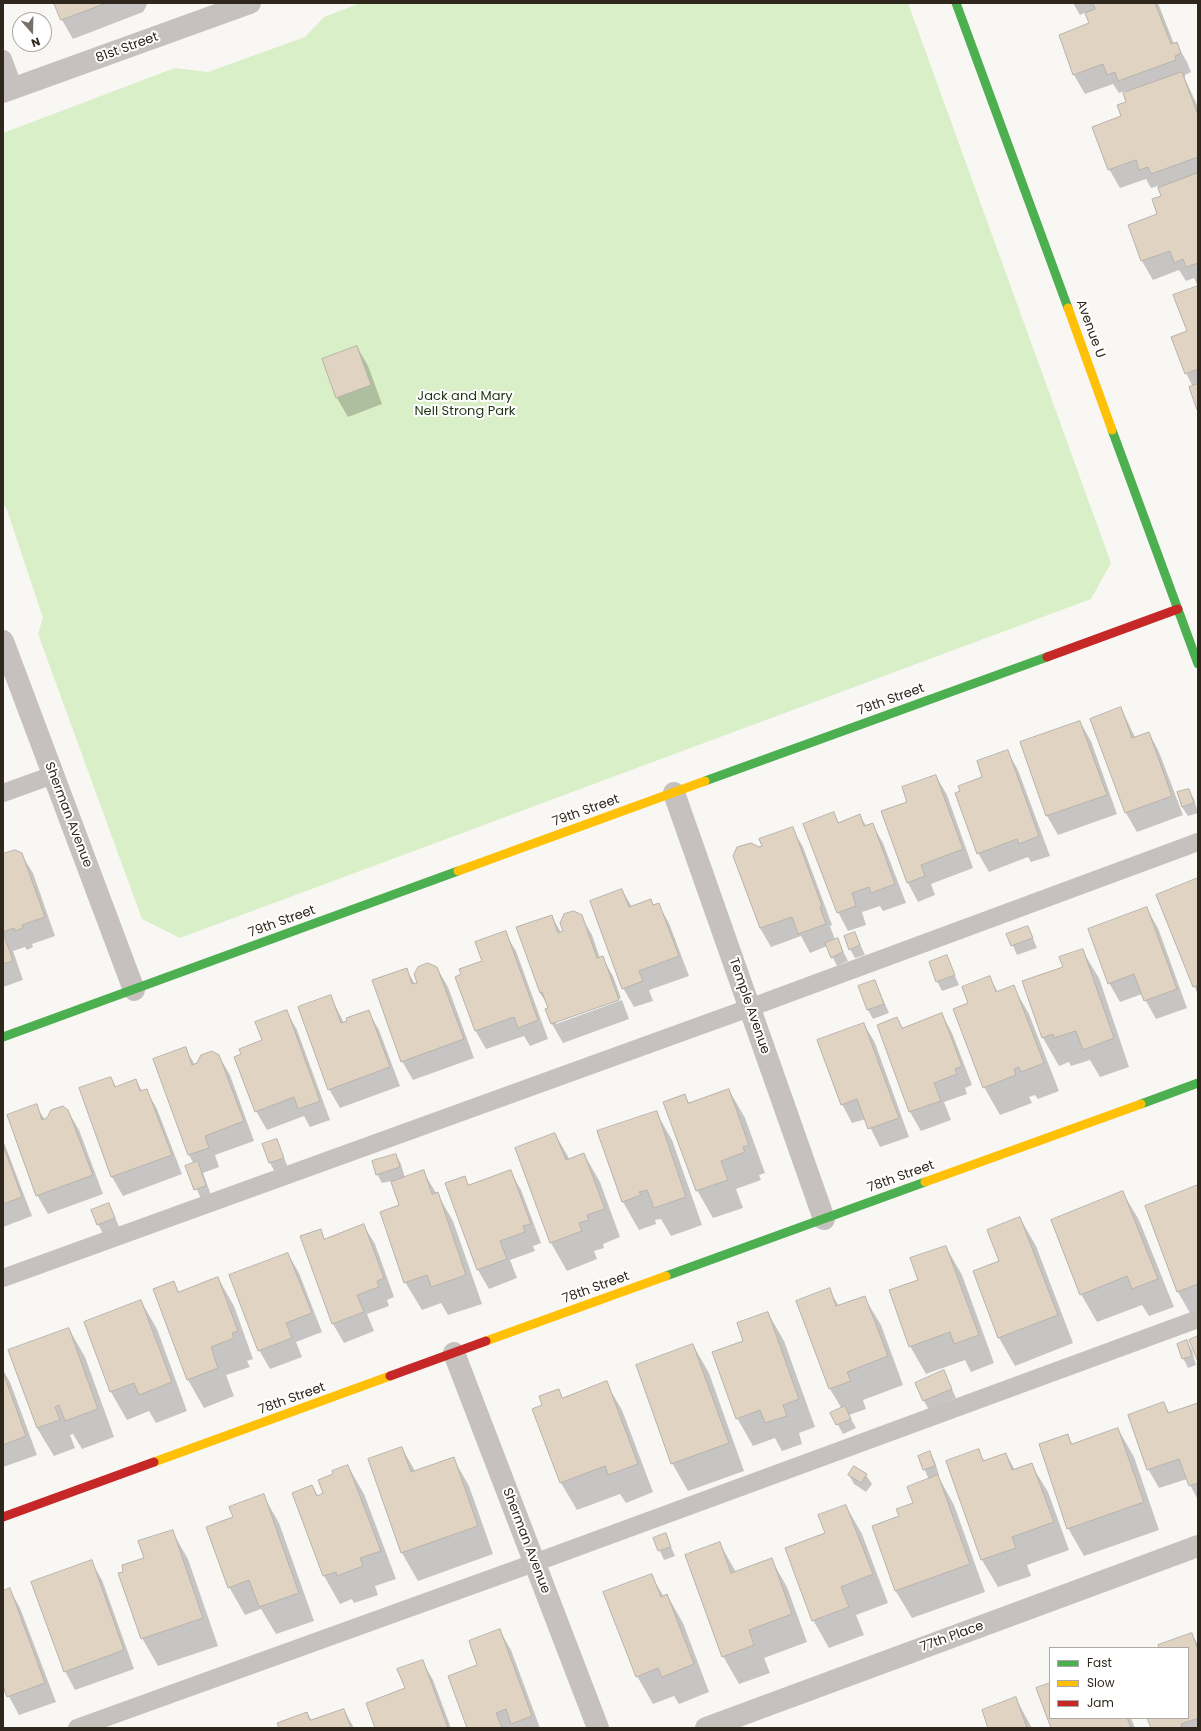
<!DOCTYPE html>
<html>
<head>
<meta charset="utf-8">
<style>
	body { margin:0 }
	#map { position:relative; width:1201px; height:1731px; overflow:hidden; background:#f9f7f4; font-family:Poppins,sans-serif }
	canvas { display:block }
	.frame { position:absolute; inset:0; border:4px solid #30271c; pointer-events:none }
	.legend { position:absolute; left:1049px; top:1647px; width:140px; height:72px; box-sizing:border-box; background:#fff; border:1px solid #aca9a4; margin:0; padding:5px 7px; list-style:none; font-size:12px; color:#30271c }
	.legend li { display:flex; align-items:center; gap:8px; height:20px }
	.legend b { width:20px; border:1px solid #aca9a4 }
	.north { position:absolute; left:12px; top:12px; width:40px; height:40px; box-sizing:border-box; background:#fff; border:1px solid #aca9a4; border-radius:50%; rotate:160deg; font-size:11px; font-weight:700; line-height:16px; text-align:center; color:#30271c }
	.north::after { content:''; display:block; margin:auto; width:14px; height:18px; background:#767068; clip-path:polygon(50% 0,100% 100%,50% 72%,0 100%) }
</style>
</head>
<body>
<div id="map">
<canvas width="1201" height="1731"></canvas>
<div class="frame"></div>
<ul class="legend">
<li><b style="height:5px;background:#4caf50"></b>Fast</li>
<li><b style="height:5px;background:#ffc107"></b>Slow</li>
<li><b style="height:5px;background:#c62828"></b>Jam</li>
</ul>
<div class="north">N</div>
</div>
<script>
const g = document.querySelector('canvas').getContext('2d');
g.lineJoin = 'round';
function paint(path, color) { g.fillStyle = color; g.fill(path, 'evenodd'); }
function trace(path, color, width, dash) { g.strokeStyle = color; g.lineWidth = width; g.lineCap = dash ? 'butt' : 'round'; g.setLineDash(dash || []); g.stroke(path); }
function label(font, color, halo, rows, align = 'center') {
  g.font = font + ' Poppins,sans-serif'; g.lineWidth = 4; g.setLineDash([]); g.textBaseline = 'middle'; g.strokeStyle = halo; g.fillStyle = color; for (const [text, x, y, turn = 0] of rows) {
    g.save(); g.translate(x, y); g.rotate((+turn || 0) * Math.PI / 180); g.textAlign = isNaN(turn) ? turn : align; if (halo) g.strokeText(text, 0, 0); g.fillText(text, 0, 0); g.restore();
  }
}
paint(new Path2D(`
	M360 3H908L1111 563 1091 599 180 938 142 919 38 634 43 618 6 507 3 505V133L175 68 208 72 305 37 324 17Z`), '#d9efc7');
paint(new Path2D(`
	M56 3H146L147 5 143 12 73 39 62 20Z
	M1073 3H1158L1174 44 1176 43 1187 62 1191 72 1185 75V79L1198 107V286L1194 278 1186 281 1179 270 1153 280 1142 261 1129 225 1159 215 1162 197 1158 186 1151 188 1146 179 1120 188 1109 169 1128 103 1126 93 1125 91 1119 93 1113 84 1085 94 1074 75 1060 36 1090 24 1086 12 1080 15Z
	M1198 287V410L1193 387 1186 373 1188 332Z
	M357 347 368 366 382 404 348 417 337 398 323 360Z
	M1121 708 1135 737 1149 733 1159 752 1183 815 1137 832 1126 813Z
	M1080 722 1091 741 1117 814 1058 835 1047 816 1021 743Z
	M1007 751 1018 770 1050 856 1031 862 1028 857 989 872 978 853 984 777Z
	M936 776 947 795 973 868 931 884 935 895 918 902 908 883V802Z
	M1189 790 1194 799 1198 813 1188 816 1182 807 1178 793Z
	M833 813 839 823 860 815 866 826 872 824 883 843 906 903 883 911 880 906 862 912 866 925 848 931 838 912Z
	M792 828 803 847 832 925 830 926 835 940 837 939 848 961 837 966 827 946 810 953 801 936 771 947 760 928 734 856 763 847Z
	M21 854 33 873 55 936 32 944 33 947 27 950 25 947 13 951 23 980 3 987V855Z
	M1198 879V995L1158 895Z
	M622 890 632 907 658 904 669 923 689 976 649 990 653 1001 634 1007 623 988Z
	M1147 909 1158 928 1187 1008 1156 1019 1142 994 1120 1002 1109 983Z
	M551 916 561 932 581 916 592 935 600 958 602 957 613 976 621 998 556 1022V1024L622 1000 629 1019 563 1043 552 1024 547 1010 549 1009 547 1004 540 993Z
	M1028 927 1037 948 1017 955 1008 934Z
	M505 933 516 951 548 1039 530 1046 524 1036 486 1049 475 1030 483 961Z
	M855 933 865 955 855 958 850 949Z
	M1082 950 1099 978 1129 1067 1100 1077 1090 1060 1071 1066 1069 1062 1059 1066 1043 1038 1064 968Z
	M947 957 959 985 942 991 937 981Z
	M437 968 448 987 474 1058 413 1080 402 1061 406 969 415 984Z
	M990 978 998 992 1013 986 1029 1014 1059 1091 1038 1099 1035 1095 1029 1097 1032 1103 1000 1115 984 1087 970 1004Z
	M875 981 889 1013 873 1019 868 1010Z
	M331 997 344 1023 368 1011 379 1030 400 1086 340 1108 329 1089Z
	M287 1012 297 1030 330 1120 310 1127 304 1116 267 1130 256 1111 263 1041Z
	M942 1014 952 1033 972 1085 965 1088 967 1094 944 1102 951 1120 921 1131 910 1112 878 1025 897 1018 903 1029Z
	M864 1024 875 1043 909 1137 880 1147 866 1119 852 1123 842 1104Z
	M185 1048 195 1065 219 1056 230 1075 254 1141 215 1155 219 1167 203 1173 211 1195 201 1199 187 1166 194 1164 189 1155 154 1060Z
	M111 1078 116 1087 136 1080 142 1091 146 1090 157 1109 182 1174 123 1196 112 1177 80 1089Z
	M729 1090 745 1118 765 1173 759 1175 761 1180 736 1189 743 1208 713 1218 697 1190 684 1095 690 1104Z
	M36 1106 45 1120 68 1111 79 1130 103 1194 48 1214 37 1195Z
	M656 1112 672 1140 702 1225 671 1236 661 1219 655 1220 656 1224 639 1230 623 1202 599 1132Z
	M555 1134 570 1160 584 1154 600 1182 620 1237 603 1244 604 1248 594 1251 597 1259 567 1271 551 1243 516 1149Z
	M3 1140 32 1216 3 1227Z
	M276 1140 288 1167 275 1172 270 1163Z
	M396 1155 401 1164 405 1178 423 1171 436 1193H437L453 1221 482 1304 448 1315 441 1303 422 1310 405 1282 400 1206 391 1181 382 1183 377 1174Z
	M510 1171 521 1190 541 1243 533 1246 535 1251 510 1260 517 1278 489 1289 478 1270 446 1184 464 1177 469 1186Z
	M1198 1186V1318L1194 1320 1178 1292Z
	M1123 1193 1139 1220 1174 1307 1149 1316 1142 1305 1097 1322 1081 1294Z
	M109 1205 120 1228 103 1234 92 1211Z
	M1020 1218 1036 1246 1073 1343 1015 1366 999 1338 974 1272 1000 1261Z
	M364 1226 375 1244 394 1297 387 1300 389 1306 367 1314 374 1331 344 1343 333 1324 302 1237 320 1230 325 1240Z
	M946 1247 962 1275 994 1363 971 1372 965 1360 926 1374 910 1346 919 1280Z
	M288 1254 299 1273 322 1332 296 1342 302 1357 270 1369 259 1350Z
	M218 1278 234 1306 253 1359 247 1361 250 1367 226 1375 234 1396 204 1408 188 1380 173 1282 179 1292Z
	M829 1290 839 1306 864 1297 881 1325 903 1385 863 1400 866 1409 849 1415 856 1428 843 1434 832 1414 842 1409 830 1389Z
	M141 1301 157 1329 187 1411 156 1423 149 1411 127 1420 111 1392Z
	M768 1313 784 1341 815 1427 799 1433 802 1444 782 1451 775 1438 753 1446 737 1418 744 1342Z
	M69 1329 85 1357 114 1437 82 1449 73 1434 70 1435 75 1448 54 1456 37 1428 10 1350Z
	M1187 1341 1192 1350 1196 1365 1188 1368 1183 1358Z
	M693 1345 709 1373 744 1471 688 1491 672 1463Z
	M3 1370 10 1382 37 1455 3 1467Z
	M944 1372 956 1398 929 1410 924 1401Z
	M606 1383 622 1410 653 1492 626 1503 620 1494 577 1510 561 1483 543 1405 558 1390 563 1399Z
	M1164 1403 1170 1414 1198 1404V1500L1187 1479 1159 1488 1148 1469Z
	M1118 1429 1134 1457 1159 1530 1084 1556 1068 1528 1067 1435 1073 1445Z
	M402 1448 415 1471 453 1458 469 1486 493 1554 418 1581 402 1553 369 1459Z
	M978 1451 985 1462 1006 1454 1015 1470 1031 1464 1048 1492 1069 1550 1027 1565 1031 1576 998 1587 982 1560Z
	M930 1452 935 1462 939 1475 938 1476 954 1505 985 1592 912 1618 895 1590 900 1517 914 1504 929 1480 919 1456Z
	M348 1466 364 1494 396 1579 375 1586 378 1595 354 1603 352 1599 340 1604 324 1576 293 1493 312 1486 318 1496 325 1494 334 1474Z
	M849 1475H866L872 1484 866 1492 854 1484Z
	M263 1495 279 1523 314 1621 276 1634 261 1609 245 1615 229 1587 234 1518Z
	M846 1506 862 1534 888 1603 856 1615 864 1635 829 1648 813 1620 826 1533Z
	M172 1531 188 1559 218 1646 158 1666 142 1638 125 1573 145 1558Z
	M665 1534 675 1556 664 1560 654 1538Z
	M720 1544 736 1572 771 1559 787 1587 807 1642 764 1658 770 1673 739 1684 723 1656Z
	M91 1561 102 1580 134 1669 75 1690 65 1671Z
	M651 1575 664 1597 667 1595 683 1623 709 1692 679 1704 674 1696 653 1704 637 1676Z
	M10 1590 20 1608 56 1702 19 1715 6 1691 3 1692V1592Z
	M500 1631 511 1650 540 1728H468L479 1666Z
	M1192 1634 1198 1645V1728H1152L1148 1718H1188V1648H1160Z
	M422 1661 433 1680 451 1728H376L406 1689Z
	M1050 1684V1718H1131L1135 1728H1052L1037 1689Z
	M1016 1699 1032 1728H989Z
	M344 1710 354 1728H280L307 1713 312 1721Z`), '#0003');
const building = new Path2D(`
	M54 3H107L61 20Z
	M1093 3H1155L1171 44 1177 42 1181 53 1175 56 1176 60 1118 81 1115 72 1107 75 1103 64 1073 75 1059 35 1089 23 1085 13 1095 9Z
	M1182 72 1198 115V157L1151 174 1148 167 1139 170 1136 160 1108 170 1092 127 1121 116 1117 105 1126 102 1123 93Z
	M1198 173V263L1186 267 1183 259 1174 263 1170 251 1141 261 1128 225 1157 214 1152 199 1161 196 1158 188Z
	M1198 286V369L1185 374 1171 337 1187 331 1173 295Z
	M357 346 371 385 336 398 322 359Z
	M1198 384V410H1197L1189 387Z
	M1121 707 1132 738 1149 732 1172 796 1125 813 1090 719Z
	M1080 721 1107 795 1046 816 1020 742Z
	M1008 750 1039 836 1019 844 1017 839 977 854 955 793 960 791 958 786 982 777 977 761Z
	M936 775 963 849 921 865 925 876 907 883 881 811 907 802 902 787Z
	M1189 789 1194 803 1182 807 1177 792Z
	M834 812 838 823 860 814 864 826 873 823 895 884 871 893 869 887 852 893 856 906 837 913 803 824Z
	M793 827 822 906 820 907 826 924 798 934 792 917 760 928 733 856 737 847 751 843 759 847 762 846 759 839Z
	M15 850 22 853 45 917 22 925 23 928 15 931 14 928 3 932 13 961 3 964V854Z
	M1198 878V985L1193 987 1156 895Z
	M622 889 629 907 651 899 653 905 659 903 679 956 639 971 643 981 622 989 590 901Z
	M1147 907 1177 989 1144 1001 1134 974 1108 984 1088 929Z
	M574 911 582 915 597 958 603 956 619 1000 551 1024 545 1009 548 1008 542 992 540 993 516 927 552 915 558 933 563 931 560 923 564 914Z
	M1028 926 1033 938 1011 946 1006 934Z
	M506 931 538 1020 518 1028 514 1017 475 1031 455 977 461 974 459 969 482 961 475 942Z
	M855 932 860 945 849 950 844 936Z
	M838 938 843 952 831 958 825 943Z
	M1083 949 1114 1038 1083 1050 1076 1031 1054 1038 1053 1034 1042 1038 1022 981 1063 967 1059 957Z
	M947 955 955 975 936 982 929 962Z
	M428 963 437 967 464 1039 401 1062 372 980 407 968 412 984 417 983 414 974 418 967Z
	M990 976 996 992 1014 985 1044 1063 1021 1072 1019 1067 1014 1069 1016 1075 983 1088 953 1009 968 1003 962 987Z
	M875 980 884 1004 867 1010 858 986Z
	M331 995 341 1023 347 1021 346 1018 369 1010 390 1067 328 1090 298 1007Z
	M287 1010 320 1101 298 1109 294 1097 255 1112 234 1057 241 1054 239 1049 262 1040 255 1022Z
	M942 1013 962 1066 955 1069 957 1074 934 1083 941 1101 909 1112 877 1025 897 1017 902 1028Z
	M864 1023 899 1118 868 1129 857 1099 841 1105 817 1040Z
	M186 1047 192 1065 197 1063 201 1055 212 1051 219 1055 244 1121 205 1136 209 1148 188 1155 153 1059Z
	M111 1077 115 1087 136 1079 140 1091 147 1089 172 1155 111 1177 79 1088Z
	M729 1089 749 1145 743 1147 745 1152 721 1161 728 1180 696 1191 663 1102 685 1094 688 1103Z
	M37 1104 42 1120 47 1118 51 1110 63 1106 68 1110 93 1175 36 1196 7 1115Z
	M657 1111 686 1197 654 1208 647 1190 639 1192 641 1195 622 1202 597 1131Z
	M555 1133 566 1160 584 1153 605 1209 587 1215 589 1220 579 1223 582 1231 550 1243 515 1148Z
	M277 1139 284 1158 269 1163 262 1144Z
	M3 1145 22 1197 3 1204Z
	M396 1154 400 1167 376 1175 372 1161Z
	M198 1161 206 1186 194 1190 185 1166Z
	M424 1170 432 1194 438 1192 466 1275 431 1287 427 1275 404 1283 380 1212 399 1205 391 1182Z
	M511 1170 531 1224 523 1226 525 1232 500 1241 507 1259 477 1270 445 1183 465 1176 468 1185Z
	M1198 1185V1284L1177 1292 1145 1206Z
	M1123 1191 1158 1279 1132 1289 1127 1276 1080 1295 1051 1220Z
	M109 1203 115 1218 97 1225 91 1210Z
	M1020 1217 1058 1315 998 1338 973 1271 999 1261 987 1230Z
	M364 1224 384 1278 377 1281 379 1287 357 1295 364 1312 332 1324 300 1236 321 1229 324 1239Z
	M946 1246 979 1335 954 1344 950 1332 909 1347 889 1290 918 1280 910 1258Z
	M288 1253 312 1313 286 1323 292 1338 258 1351 229 1275Z
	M218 1277 238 1331 232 1333 234 1338 211 1347 218 1368 187 1380 153 1289 174 1281 178 1292Z
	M830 1288 836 1306 865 1296 888 1356 847 1372 851 1381 829 1389 796 1301Z
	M141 1300 172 1382 139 1395 134 1383 110 1392 84 1322Z
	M768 1312 799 1399 783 1405 787 1416 765 1423 760 1410 736 1419 712 1352 743 1341 737 1323Z
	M69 1328 98 1409 65 1421 59 1405 55 1407 60 1420 37 1428 8 1350Z
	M1198 1336V1362L1189 1340Z
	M1187 1340 1192 1356 1182 1359 1177 1344Z
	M693 1344 729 1443 671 1464 636 1365Z
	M944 1370 952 1389 923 1401 915 1383Z
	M3 1372 26 1436 3 1445Z
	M607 1381 638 1464 608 1475 605 1466 560 1483 532 1409 542 1405 539 1396 559 1389 562 1398Z
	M1164 1402 1168 1413 1198 1403V1483L1189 1486 1179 1459 1147 1470 1128 1415Z
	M845 1406 851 1419 836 1425 830 1413Z
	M1118 1428 1144 1502 1067 1529 1039 1444 1068 1434 1071 1444Z
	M402 1447 411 1472 454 1457 478 1526 401 1553 368 1459Z
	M979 1449 983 1461 1006 1453 1012 1470 1032 1463 1054 1522 1012 1537 1016 1548 981 1560 946 1461Z
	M930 1451 935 1466 923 1470 918 1456Z
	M348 1465 381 1551 360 1558 363 1566 337 1576 336 1572 323 1576 292 1493 312 1485 317 1496 323 1493 318 1480 333 1474 332 1471Z
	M854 1466 867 1474 861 1483 848 1475Z
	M938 1475 970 1564 895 1591 872 1526 899 1516 896 1509 913 1503 907 1487Z
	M264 1494 299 1593 259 1607 249 1580 228 1588 206 1527 233 1517 229 1507Z
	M846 1505 873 1574 841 1587 849 1607 812 1621 785 1548 825 1533 818 1515Z
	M173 1530 203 1618 141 1639 118 1573 123 1572 122 1565 144 1558 138 1541Z
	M666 1533 671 1547 658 1551 653 1538Z
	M720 1542 731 1573 772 1558 792 1614 749 1630 754 1645 722 1657 685 1555Z
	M92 1560 124 1650 64 1672 31 1582Z
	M652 1574 661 1597 667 1594 694 1664 662 1677 658 1668 636 1677 603 1592Z
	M10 1588 45 1683 7 1697 3 1686V1591Z
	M500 1629 532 1716 511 1724 506 1709 496 1713 502 1728H467L448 1676 477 1665 469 1641Z
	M1192 1633 1198 1650V1718L1181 1724 1182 1728H1151L1147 1718H1188V1648H1159L1158 1645Z
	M423 1660 448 1728H375L366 1703 405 1688 397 1669Z
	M1050 1683V1718H1127L1131 1728H1051L1036 1688Z
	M1016 1697 1027 1728H988L982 1710Z
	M344 1709 351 1728H279L277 1723 307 1712 310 1720Z`);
paint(building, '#e0d3c1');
trace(building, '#b7b2ab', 1);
trace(new Path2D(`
	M3 59 14 89
	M3 793 53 775
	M3 1278 749 1008 1198 842
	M77 1728 534 1563 1198 1319`), '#c6c1be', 18);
trace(new Path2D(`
	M3 92 250 3
	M3 641 134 990
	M674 793 824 1219
	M454 1353 598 1728
	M706 1728 1198 1546`), '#c6c1be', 22);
trace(new Path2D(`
	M956 3 1068 308
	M1112 430 1198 664
	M705 781 1047 657
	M3 1037 458 871
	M1141 1104 1198 1083
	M666 1276 925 1182`), '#4caf50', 9);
trace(new Path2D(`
	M1068 308 1112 430
	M458 871 705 781
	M925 1182 1141 1104
	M486 1341 666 1276
	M154 1462 390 1376`), '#ffc107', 9);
trace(new Path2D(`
	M1047 657 1178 609
	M390 1376 486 1341
	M3 1517 154 1462`), '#c62828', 9);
label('13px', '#30271c', '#fff', [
	["81st Street",127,48,-20],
	["Avenue U",1090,329,70],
	["79th Street",891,700,-20],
	["79th Street",586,811,-20],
	["Sherman Avenue",68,815,69],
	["79th Street",282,922,-20],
	["Temple Avenue",749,1006,71],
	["78th Street",901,1177,-20],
	["78th Street",596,1288,-20],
	["78th Street",292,1399,-20],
	["Sherman Avenue",526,1541,69],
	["77th Place",952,1637,-20]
]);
label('13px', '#1f3312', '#fff', [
	["Jack and Mary",465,397],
	["Nell Strong Park",465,412]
]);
</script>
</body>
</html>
